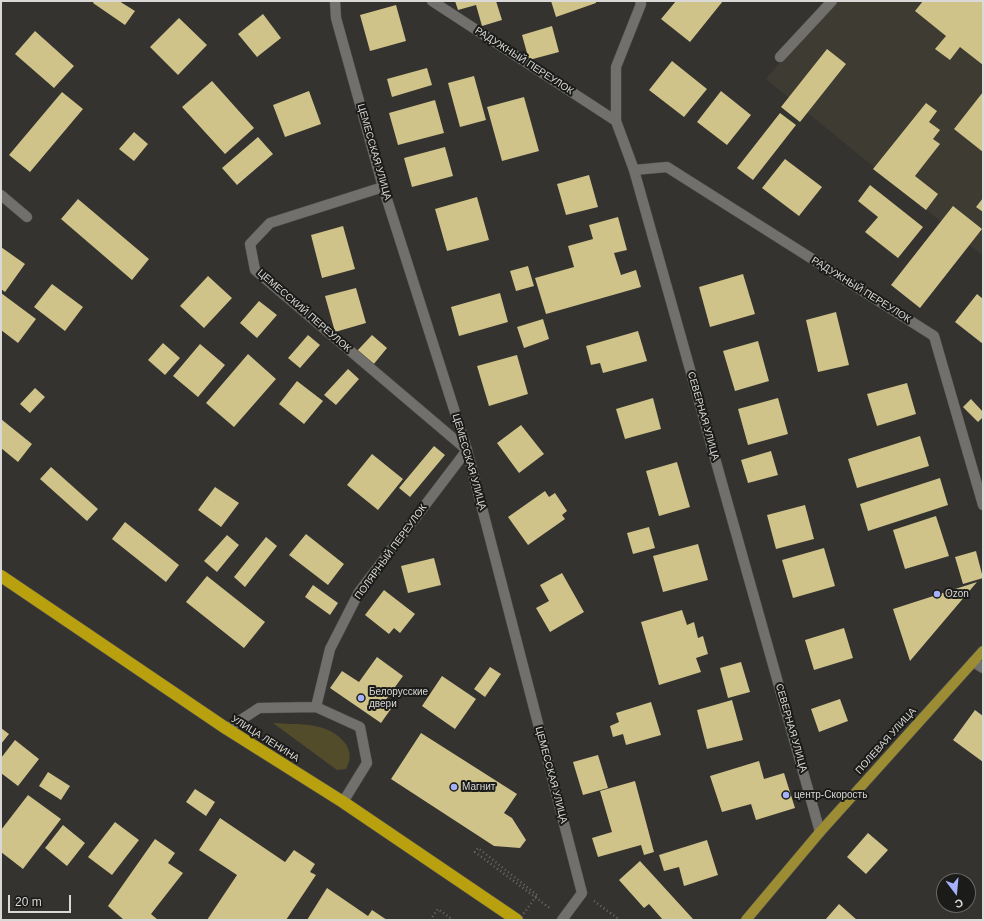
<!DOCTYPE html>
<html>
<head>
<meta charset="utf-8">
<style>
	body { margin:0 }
	#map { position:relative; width:984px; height:921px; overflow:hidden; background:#343330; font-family:Arial,sans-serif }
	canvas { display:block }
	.frame { position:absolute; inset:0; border:2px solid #dad9d7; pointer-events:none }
	.north { position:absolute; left:936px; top:873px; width:40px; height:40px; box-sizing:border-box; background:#1b1b19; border:1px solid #676765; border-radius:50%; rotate:164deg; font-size:11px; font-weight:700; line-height:16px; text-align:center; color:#dad9d7 }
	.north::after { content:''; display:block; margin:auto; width:14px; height:18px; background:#a6b1fc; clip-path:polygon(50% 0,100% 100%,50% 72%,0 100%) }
	.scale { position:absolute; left:8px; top:895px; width:63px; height:18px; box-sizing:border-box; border:2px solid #dad9d7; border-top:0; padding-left:5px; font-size:12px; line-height:14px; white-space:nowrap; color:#dad9d7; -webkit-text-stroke:3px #1b1b19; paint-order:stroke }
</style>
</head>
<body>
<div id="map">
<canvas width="984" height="921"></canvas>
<div class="frame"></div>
<div class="north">С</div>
<div class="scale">20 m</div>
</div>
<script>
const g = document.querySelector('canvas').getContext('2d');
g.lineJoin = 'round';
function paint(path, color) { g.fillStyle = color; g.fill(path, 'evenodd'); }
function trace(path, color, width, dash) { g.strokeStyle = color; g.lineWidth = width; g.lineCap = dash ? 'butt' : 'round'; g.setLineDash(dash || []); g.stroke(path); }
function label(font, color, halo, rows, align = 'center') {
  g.font = font + ' Arial,sans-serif'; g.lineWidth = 4; g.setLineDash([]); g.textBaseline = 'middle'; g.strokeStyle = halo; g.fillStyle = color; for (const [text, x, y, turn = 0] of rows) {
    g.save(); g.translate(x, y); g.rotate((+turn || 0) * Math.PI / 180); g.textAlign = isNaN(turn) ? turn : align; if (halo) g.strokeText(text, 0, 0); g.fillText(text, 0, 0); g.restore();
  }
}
paint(new Path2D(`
	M830 1H983V256L766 79Z`), '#3d3b32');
paint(new Path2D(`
	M273 723C298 725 328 721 345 743 351 752 351 759 346 769L337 770Z`), '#534c2a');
paint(new Path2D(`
	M94 1H119L135 11 125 25 93 3Z
	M455 1H496L502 20 482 26 476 5 458 10Z
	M551 1H596V3L556 17Z
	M676 1H723L690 42 661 19Z
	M923 1H983V65L960 47 950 60 935 49 946 36 915 11Z
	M396 5 406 41 370 51 360 15Z
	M263 14 281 38 257 57 238 34Z
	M179 18 207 45 178 75 150 47Z
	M552 26 559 52 529 60 522 35Z
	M35 31 74 66 54 88 15 54Z
	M827 49 846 64 800 122 781 107Z
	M672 61 707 89 684 117 649 90Z
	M427 68 432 85 392 97 387 79Z
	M474 76 486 120 460 127 448 83Z
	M212 81 254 128 225 154 182 107Z
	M309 91 321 124 285 137 273 105Z
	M721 91 751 115 727 145 697 122Z
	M62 92 83 109 30 172 9 155Z
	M983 92V152L954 129Z
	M524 97 539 151 502 161 487 107Z
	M435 100 444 133 398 145 389 113Z
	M926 103 937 111 929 122 940 130 933 139 940 144 915 176 938 194 926 210 873 169Z
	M780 113 796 125 753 180 737 168Z
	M134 132 148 144 134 161 119 149Z
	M258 137 273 154 237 185 222 168Z
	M445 147 453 176 412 187 404 158Z
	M785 159 822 187 799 216 762 188Z
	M589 175 598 207 566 215 557 184Z
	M870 185 923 227 898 258 865 232 878 217 858 201Z
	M477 197 489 240 447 251 435 209Z
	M983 198V212L976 207Z
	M78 199 149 259 132 280 61 219Z
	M953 206 982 229 920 308 891 285Z
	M618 217 627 250 614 253 621 275 636 270 641 287 546 314 535 278 574 267 568 246 593 239 589 225Z
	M343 226 355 269 322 278 311 235Z
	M1 247 25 264 5 292 1 289Z
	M528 266 534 286 516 291 510 271Z
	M743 274 755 314 710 327 699 287Z
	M208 276 232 298 204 328 180 306Z
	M52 284 83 307 65 331 34 307Z
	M356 288 366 323 335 332 325 296Z
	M1 293 36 319 18 343 1 330Z
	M500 293 508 322 459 336 451 307Z
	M977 294 983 299V344L955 322Z
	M259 301 277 315 257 338 240 323Z
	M836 312 849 365 818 372 806 320Z
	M543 319 549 339 524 348 517 327Z
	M638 331 647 361 603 373 600 363 591 365 586 346Z
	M308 335 320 345 300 368 288 358Z
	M372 335 387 348 373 365 357 351Z
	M758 341 769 381 735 391 723 351Z
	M163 343 180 358 165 375 148 360Z
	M200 344 225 365 198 397 173 376Z
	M248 354 276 379 234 427 206 403Z
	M517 355 528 394 489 406 477 366Z
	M348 369 359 379 336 405 324 395Z
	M297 381 323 401 304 424 279 404Z
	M907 383 916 414 877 426 867 394Z
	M35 388 45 397 30 413 20 404Z
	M653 398 661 429 625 439 616 409Z
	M778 398 788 434 748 445 738 409Z
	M971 399 983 412V417L978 422 963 407Z
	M1 419 32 444 18 462 1 448Z
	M521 425 544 454 519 473 497 443Z
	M920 436 929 466 857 488 848 459Z
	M434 446 445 455 410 497 399 488Z
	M771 451 778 475 748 483 741 460Z
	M372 454 403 479 378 510 347 485Z
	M677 462 690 507 659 516 646 471Z
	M51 467 98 509 87 521 40 479Z
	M940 478 948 505 868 531 860 504Z
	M215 487 239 503 221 527 198 510Z
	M545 491 549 497 555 493 567 511 562 515 565 519 528 545 508 517Z
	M805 505 814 539 776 549 767 515Z
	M936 516 949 556 905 569 893 530Z
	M125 522 179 565 166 582 112 539Z
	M649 527 655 548 633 554 627 533Z
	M306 534 344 564 328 585 289 555Z
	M227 535 239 545 217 572 204 561Z
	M266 537 277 546 245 587 234 577Z
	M698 544 708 580 663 592 653 556Z
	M824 548 835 586 793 598 782 560Z
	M976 551 983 578 963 584 955 557Z
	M434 558 441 585 408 593 401 566Z
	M562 573 584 612 550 632 536 608 549 601 540 585Z
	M207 576 265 622 244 648 186 602Z
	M977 582 910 661 893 609Z
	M313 585 338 603 330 615 305 597Z
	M384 590 415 614 400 633 394 628 389 634 365 615Z
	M682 610 687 625 694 622 698 638 703 636 708 654 696 658 701 672 659 685 641 622Z
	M844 628 853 658 814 670 805 640Z
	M377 657 403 676 385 701 393 706 381 723 330 688 342 671 359 682Z
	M741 662 750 692 728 698 720 668Z
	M490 667 501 674 485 697 474 689Z
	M442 676 476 699 455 729 422 706Z
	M840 699 848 721 819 732 811 709Z
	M732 700 743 740 707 749 697 710Z
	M651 702 661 735 626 745 623 734 613 737 610 726 619 722 616 713Z
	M975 710 983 716V762L953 740Z
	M1 728 9 734 1 744Z
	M421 733 517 794 504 813 512 818 526 840 520 848 494 846 391 779Z
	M15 740 39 759 18 786 1 773V758Z
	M598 755 608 788 583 795 573 762Z
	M759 761 764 779 784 773 795 808 756 820 751 804 722 812 710 776Z
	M48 772 70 786 61 800 39 786Z
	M635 781 654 852 644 855 641 845 598 857 592 838 612 832 600 791Z
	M195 789 215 802 206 816 186 802Z
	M28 795 61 819 23 869 1 852V830Z
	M220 818 285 862 294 850 315 864 310 872 316 875 286 920H207L237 875 199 850Z
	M115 822 139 840 112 875 88 857Z
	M63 825 85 843 67 866 45 848Z
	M868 833 888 850 866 874 847 857Z
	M155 839 175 853 168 863 183 873 151 914 158 920H124L108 906Z
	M707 840 718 875 684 886 679 867 664 871 659 855Z
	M640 861 693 919 692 920H663L649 904 644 908 619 880Z
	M327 888 368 916 372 910 387 920H307Z
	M839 904 857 920H825Z`), '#cfc389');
const minor = new Path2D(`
	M335 1 336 18 383 187 467 450 582 893 562 920
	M432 1 616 121
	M640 1 641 4 616 67V121L634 170 820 832
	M780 57 832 1
	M634 170 667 167 934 336 983 505
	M1 195 27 217
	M973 662 983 668
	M316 707 330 649 359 592 467 450 255 270 250 244 270 223 383 187
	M227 729 259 708 316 707 360 727 367 763 343 802`);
const major = new Path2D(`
	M746 920 820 832 983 651`);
const highway = new Path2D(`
	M1 576 227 729 343 802 517 920`);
trace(minor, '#50504d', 11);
trace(major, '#50504d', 11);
trace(highway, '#50504d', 13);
trace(new Path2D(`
	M537 895 478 848 475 852 551 909
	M594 901 620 920
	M430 920 438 909 453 920`), '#6c6b69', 2.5, [1, 3]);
trace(minor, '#71706d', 10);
trace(major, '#9c8d34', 10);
trace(highway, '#b9a00e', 12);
trace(new Path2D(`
	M519 920 537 895`), '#6c6b69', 2.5, [1, 3]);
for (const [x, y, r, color] of [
	[937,594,4,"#a6b1fc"],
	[361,698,4,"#a6b1fc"],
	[454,787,4,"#a6b1fc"],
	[786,795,4,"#a6b1fc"]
]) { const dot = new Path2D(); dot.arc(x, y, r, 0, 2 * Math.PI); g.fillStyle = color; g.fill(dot); trace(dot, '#1b1b19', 1.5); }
label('10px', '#dad9d7', '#1b1b19', [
	["РАДУЖНЫЙ ПЕРЕУЛОК",524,61,33],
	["ЦЕМЕССКАЯ УЛИЦА",374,152,74],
	["РАДУЖНЫЙ ПЕРЕУЛОК",861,290,32],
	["ЦЕМЕССКИЙ ПЕРЕУЛОК",304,311,41],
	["СЕВЕРНАЯ УЛИЦА",703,416,74],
	["ЦЕМЕССКАЯ УЛИЦА",469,462,74],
	["ПОЛЯРНЫЙ ПЕРЕУЛОК",391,552,-54],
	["СЕВЕРНАЯ УЛИЦА",791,728,74],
	["УЛИЦА ЛЕНИНА",265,739,32],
	["ПОЛЕВАЯ УЛИЦА",886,741,-48],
	["ЦЕМЕССКАЯ УЛИЦА",551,775,75]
]);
label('10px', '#dad9d7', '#1b1b19', [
	["Ozon",945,594],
	["Белорусские",369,692],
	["двери",369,704],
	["Магнит",462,787],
	["центр-Скорость",794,795]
], 'left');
</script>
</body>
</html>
